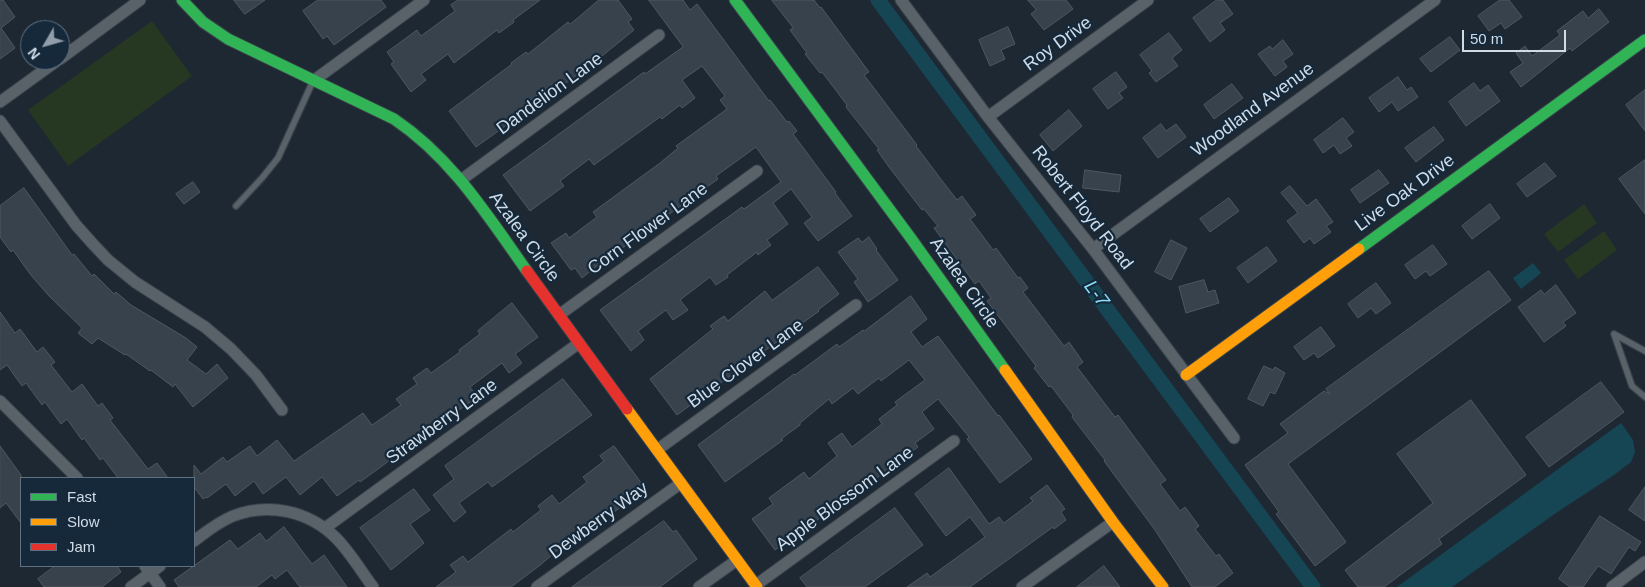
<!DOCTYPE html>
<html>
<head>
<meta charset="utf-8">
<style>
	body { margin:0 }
	#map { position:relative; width:1645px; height:587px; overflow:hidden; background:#1d2833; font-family:Arial,sans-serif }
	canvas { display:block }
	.legend { position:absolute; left:20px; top:477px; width:175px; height:90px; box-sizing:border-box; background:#15293b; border:1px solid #5f7180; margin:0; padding:6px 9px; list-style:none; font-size:15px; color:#cfdce7 }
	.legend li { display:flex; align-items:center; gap:10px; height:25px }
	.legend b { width:25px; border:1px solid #5f7180 }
	.north { position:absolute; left:20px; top:20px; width:50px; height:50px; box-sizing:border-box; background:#15293b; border:1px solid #5f7180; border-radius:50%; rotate:232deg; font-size:14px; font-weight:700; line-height:20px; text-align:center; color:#cfdce7 }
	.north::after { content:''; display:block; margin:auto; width:18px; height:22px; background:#919da8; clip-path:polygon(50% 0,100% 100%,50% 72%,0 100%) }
	.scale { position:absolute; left:1462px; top:30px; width:104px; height:22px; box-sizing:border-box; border:2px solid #cfdce7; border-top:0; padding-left:6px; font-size:15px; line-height:18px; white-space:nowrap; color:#cfdce7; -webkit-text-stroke:4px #15293b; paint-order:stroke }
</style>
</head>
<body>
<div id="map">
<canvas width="1645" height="587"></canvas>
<ul class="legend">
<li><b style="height:6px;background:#30b455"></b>Fast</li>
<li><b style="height:6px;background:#ff9f0a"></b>Slow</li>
<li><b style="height:6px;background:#e5322d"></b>Jam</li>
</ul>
<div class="north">N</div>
<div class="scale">50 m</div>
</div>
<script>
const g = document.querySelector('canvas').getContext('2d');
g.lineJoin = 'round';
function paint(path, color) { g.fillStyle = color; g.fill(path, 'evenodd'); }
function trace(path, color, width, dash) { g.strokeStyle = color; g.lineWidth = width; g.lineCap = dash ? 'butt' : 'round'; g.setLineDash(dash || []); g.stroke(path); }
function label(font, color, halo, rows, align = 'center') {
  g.font = font + ' Arial,sans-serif'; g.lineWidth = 4.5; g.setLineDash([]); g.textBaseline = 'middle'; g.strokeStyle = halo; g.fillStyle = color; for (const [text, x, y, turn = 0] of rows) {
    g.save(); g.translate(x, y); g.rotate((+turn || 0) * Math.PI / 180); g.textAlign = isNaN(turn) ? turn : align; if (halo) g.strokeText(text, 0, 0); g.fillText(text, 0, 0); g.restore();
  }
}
paint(new Path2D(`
	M152 21 192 76 68 166 28 110Z
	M1584 204 1597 223 1558 252 1544 234Z
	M1604 231 1617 250 1578 279 1564 260Z`), '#263822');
paint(new Path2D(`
	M1533 263 1541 273 1521 289 1513 278Z
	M1621 423 1633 440 1635 452 1631 462 1614 475 1556 513 1452 587H1397Z`), '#164654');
trace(new Path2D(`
	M878 0 1313 587`), '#164654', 15);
const building = new Path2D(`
	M0 0H3L15 17 1 28 15 48 0 59Z
	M234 0H265L245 14Z
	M318 0H381L386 7 334 45 327 36 323 39 303 11Z
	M458 0H540L513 20 514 22 499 33 497 30 454 63 448 54 421 74 426 80 411 92 391 64 394 62 387 52 417 30 421 36 455 11 451 5Z
	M599 0H618L632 19 628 22 634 30 597 60 562 86 558 80 529 101 533 106 476 147 449 111 512 64 511 63 526 52 528 54 568 22 570 24Z
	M649 0H683L690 10 697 4 769 101 770 100 787 122 789 121 797 131 793 134 836 192 835 193 852 216 818 241 804 223 812 217 791 189 773 203 788 224 767 240 771 245 758 255 757 252 727 275 728 277 716 285 710 277 680 300 688 310 673 320 666 310 638 331 644 340 631 351 600 310 742 207 744 209 781 182 756 147 716 176 718 179 621 249 620 247 582 278 575 268 571 270 551 243 566 233 569 238 597 217 593 212 660 163 678 148 676 146 727 109 720 100 725 96 702 66 682 80 695 98 682 108 680 105 662 119 660 117 594 165 589 159 560 181 564 186 530 211 503 175 644 72 645 74 683 47Z
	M772 0H814L820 8 821 7 869 72 864 75 917 145 916 146 940 178 957 200 962 196 976 215 970 219 993 250 996 248 1018 278 1020 277 1028 288 1023 292 1064 346 1069 342 1083 362 1077 367 1115 417 1118 415 1166 480 1160 484 1180 511 1185 507 1199 526 1195 529 1216 556 1219 554 1233 573 1215 587H1192L1155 530 1104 461 1105 460 1072 417 1073 415 1051 386 1049 387 1034 368 1036 366 987 301 991 298 979 281 975 284 934 228 938 226 924 209 922 210 889 167 877 150 879 149 846 107 847 105 822 72 820 73 805 54 807 53 790 30 793 28Z
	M1028 0H1066L1073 9 1044 30 1031 14 1036 10Z
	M1217 0H1223L1233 14 1220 23 1225 30 1210 42 1193 18Z
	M1500 0H1509L1522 17 1505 29 1501 23 1489 31 1478 16Z
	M1599 9 1609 22 1572 51 1570 48 1521 87 1510 72 1523 63 1516 53 1525 46 1532 56 1560 35 1557 31 1583 11 1588 18Z
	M1008 27 1015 44 1001 50 1005 59 990 66 979 40Z
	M1169 33 1182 50 1172 58 1178 66 1156 82 1149 73 1152 71 1140 55Z
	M1450 37 1460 50 1431 72 1420 59Z
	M1283 40 1293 54 1283 61 1287 67 1275 76 1258 54 1270 46 1272 49Z
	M1116 72 1127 87 1119 93 1123 98 1108 109 1093 89Z
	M1398 77 1407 90 1411 87 1418 97 1398 111 1392 102 1379 112 1369 98Z
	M1474 83 1480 91 1488 85 1500 101 1466 126 1449 102Z
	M1232 84 1243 98 1214 119 1204 105Z
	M1645 90V131L1626 105Z
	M1069 110 1082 126 1053 151 1040 135Z
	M1343 118 1354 132 1346 138 1352 146 1340 154 1334 145 1323 153 1314 140Z
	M1161 124 1166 131 1176 124 1186 137 1158 158 1143 138Z
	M1434 127 1444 140 1416 162 1405 148Z
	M1645 160V214L1619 179Z
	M1545 163 1556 176 1527 197 1517 184Z
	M1085 170 1121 175 1119 192 1083 188Z
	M1379 170 1389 183 1360 203 1351 190Z
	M193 182 200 192 184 204 176 194Z
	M1290 186 1307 206 1316 199 1333 222 1326 226 1331 232 1314 244 1310 238 1304 243 1287 221 1298 213 1281 193Z
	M24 188 72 255 74 254 92 276 94 274 114 294 116 292 131 305 186 338 197 347 187 360 206 374 217 364 228 378 193 407 175 384 173 387 151 370 150 371 126 354 125 355 98 338 92 344 78 333 82 328 49 296 30 274 13 250 11 252 0 237V206Z
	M1229 198 1239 211 1210 232 1200 219Z
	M1490 204 1500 218 1472 239 1462 226Z
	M869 237 877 249 876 250 898 280 868 302 854 282 858 279 838 252 858 238 862 242Z
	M1171 240 1187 248 1171 280 1155 272Z
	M1433 245 1447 264 1430 276 1426 271 1415 279 1405 265Z
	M1267 247 1277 261 1248 283 1237 268Z
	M818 267 839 294 818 310 819 311 677 415 650 379 713 329 710 326 724 316 728 321 765 291 772 300Z
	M1489 271 1511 300 1288 464 1346 542 1315 566 1276 514 1279 512 1245 465 1288 433 1280 424 1324 391 1330 394 1326 389Z
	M1204 280 1208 292 1215 290 1219 303 1186 313 1179 287Z
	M1376 283 1391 303 1376 314 1371 308 1358 318 1348 304Z
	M1556 285 1576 313 1563 322 1566 326 1544 342 1518 307 1541 290 1544 294Z
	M911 296 927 319 911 332 922 347 938 336 998 416 999 415 1032 459 1000 483 967 439 969 437 938 399 922 412 934 429 915 443 918 447 862 489 860 487 837 506 775 550 752 519 773 504 769 498 804 472 809 479 837 456 828 443 842 433 852 447 882 424 879 419 897 405 895 402 925 380 909 360 881 381 879 378 858 394 853 388 832 404 829 399 800 423V425L781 439 783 440 725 482 698 445 794 374 795 375 837 344 839 347 863 330 864 331Z
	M512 303 538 337 515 354 522 363 509 373 502 363 470 387 477 397 360 482 359 480 337 496 322 477 300 495 286 477 263 494 254 481 235 496 226 484 207 498 206 497 203 499 194 487V465L201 474 223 457 227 462 250 446 257 456 277 440 294 461 363 413 372 425 401 405 396 399 417 384 413 378 427 368 431 373 460 352 459 350 480 334 478 331Z
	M0 312 15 333 20 329 37 352 43 347 55 362 51 365 72 392 82 384 98 406 102 403 113 418 110 420 148 469 157 463 168 478H118L103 458 100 460 84 438 82 440 67 419 61 424 45 402 42 405 26 383 22 386 7 365 0 370Z
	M1321 327 1335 346 1318 358 1314 353 1304 360 1294 347Z
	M1264 366 1273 370 1275 367 1285 373 1275 394 1270 392 1263 406 1248 399Z
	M563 379 592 415 492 487 488 482 459 503 466 512 454 522 433 495 454 479 445 466Z
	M1601 382 1624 412 1549 467 1526 437Z
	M1471 400 1526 475 1439 539 1442 544 1384 587H1358L1345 570 1433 503 1397 454Z
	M0 446 21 475V523L6 503 0 508Z
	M614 446 645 488 624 505 611 514 609 513 567 545 566 543 539 566 511 587H436L456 572 450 565 463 556 468 562 511 529 513 532 541 510 538 506 552 495 559 504 587 482 583 477 604 461 600 456Z
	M949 468 989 524 999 517 1004 523 1033 501 1030 498 1047 485 1065 509 1061 512 1066 520 1054 529 1053 527 970 587H907L927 573 930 577 985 537 970 517 946 536 915 494Z
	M1645 487V521L1629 510Z
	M414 489 430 510 410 524 424 543 391 570 360 528Z
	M895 508 923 545 865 587H807L800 578Z
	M1600 516 1641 542 1635 551 1629 547 1611 574 1598 566 1583 587H1570L1559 579Z
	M664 521 673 532 676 530 697 559 660 587H572Z
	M284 527 312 564 324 555 347 587H300L287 570 275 579 272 575 256 587H179L174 580 230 540 238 549 260 533 266 541Z
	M55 566H117L121 572 102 587H44L38 579Z
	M1104 566 1120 587H1077Z`);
paint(building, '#37424c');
trace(building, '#4f5861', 1);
const lane = new Path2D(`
	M236 206 262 178 278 158 313 81
	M1645 351 1614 334 1632 386 1645 397`);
const street = new Path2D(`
	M901 0 988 117 1093 249 1234 438
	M60 59 140 0
	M313 81 424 0
	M0 102 58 60
	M988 117 1148 0
	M0 121 76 225 92 243 108 260 135 282 205 327 231 349 256 375 282 410
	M461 180 659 35
	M1093 249 1435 0
	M559 315 757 171
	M0 401 77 478
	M657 450 856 305
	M325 528 579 343
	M194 541C206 532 218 522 233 516 268 502 309 511 336 538 350 552 361 571 373 587
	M145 566 160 587
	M756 585 954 441
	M131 587 160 566
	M537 587 681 483
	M699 587 737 560
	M1022 587 1113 522
	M1612 587 1645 562`);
const fast = new Path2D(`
	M182 0 203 22 228 39 394 119C452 158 487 215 527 271
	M735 0 910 237 1005 370
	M1359 249 1645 40`);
const slow = new Path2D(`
	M1005 370 1113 522 1163 587
	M1186 375 1359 249
	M627 409 757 587`);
const jam = new Path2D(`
	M527 271 627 409`);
trace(lane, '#39424b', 8);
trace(street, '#39424b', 13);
trace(fast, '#39424b', 13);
trace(slow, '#39424b', 13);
trace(jam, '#39424b', 13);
trace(lane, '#596269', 5.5);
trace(street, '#596269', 11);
trace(fast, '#30b455', 11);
trace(slow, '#ff9f0a', 11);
trace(jam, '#e5322d', 11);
label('18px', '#cfdce7', '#15293b', [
	["Roy Drive",1058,44,-36],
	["Dandelion Lane",550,94,-36],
	["Woodland Avenue",1253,110,-36],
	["Live Oak Drive",1405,193,-36],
	["Robert Floyd Road",1082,208,52],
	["Corn Flower Lane",648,229,-36],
	["Azalea Circle",524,237,54],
	["Azalea Circle",964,283,55],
	["Blue Clover Lane",746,364,-36],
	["Strawberry Lane",442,422,-36],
	["Apple Blossom Lane",845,499,-36],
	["Dewberry Way",599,521,-36]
]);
label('italic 19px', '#8cdef9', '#15293b', [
	["L-7",1096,294,53]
]);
</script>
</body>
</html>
